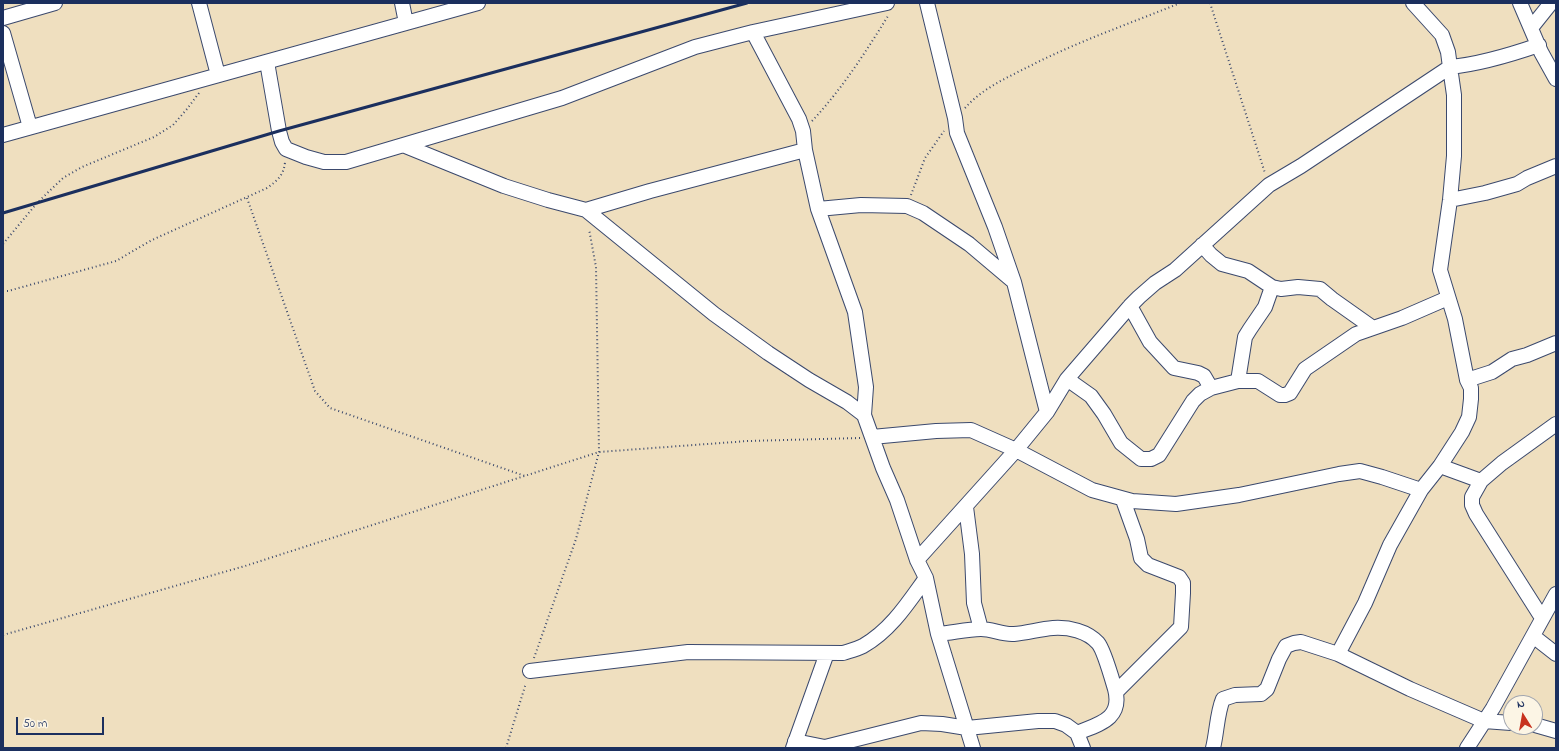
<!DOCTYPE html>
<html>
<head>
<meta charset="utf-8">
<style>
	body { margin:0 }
	#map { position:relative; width:1559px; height:751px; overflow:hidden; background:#efdfbf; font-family:"Indie Flower",sans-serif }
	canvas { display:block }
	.frame { position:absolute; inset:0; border:4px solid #1b2f5e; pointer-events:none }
	.north { position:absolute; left:1503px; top:695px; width:40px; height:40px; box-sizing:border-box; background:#fcf5e5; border:1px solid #a2a6af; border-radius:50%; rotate:349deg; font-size:11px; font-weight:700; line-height:16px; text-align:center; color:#1b2f5e }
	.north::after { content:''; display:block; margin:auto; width:14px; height:18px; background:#c8321e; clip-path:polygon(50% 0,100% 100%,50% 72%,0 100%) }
	.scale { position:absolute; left:16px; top:717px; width:88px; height:18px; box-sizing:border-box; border:2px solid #1b2f5e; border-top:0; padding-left:5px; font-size:12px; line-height:14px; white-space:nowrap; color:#1b2f5e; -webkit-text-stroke:3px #fcf5e5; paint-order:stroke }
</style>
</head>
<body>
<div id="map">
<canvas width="1559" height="751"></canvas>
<div class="frame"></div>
<div class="north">N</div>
<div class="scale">50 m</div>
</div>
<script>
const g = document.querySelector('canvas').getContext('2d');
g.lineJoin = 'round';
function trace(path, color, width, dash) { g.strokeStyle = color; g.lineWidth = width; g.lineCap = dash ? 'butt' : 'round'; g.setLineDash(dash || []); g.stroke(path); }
const minor = new Path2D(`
	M199 3 218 75
	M402 3 406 23
	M927 3 955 118 957 133 995 227 1014 282 1047 412
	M1520 3 1541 52 1556 79
	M3 18 55 3
	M1531 28 1551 3
	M753 32 799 119 803 131 805 150
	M3 33 30 127
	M267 62 279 131 282 142 286 149 306 157 324 162H346L562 98 695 47 753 32 887 3
	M3 135 478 3
	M403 145 504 186 548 200 586 210 714 314 768 353 809 380 847 402 864 415
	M1450 200 1485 193 1517 184 1527 178 1556 166
	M818 209 861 205 907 206 923 213 969 244 1014 282
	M586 210 650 191 805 150 818 209 855 312 866 387 864 415 883 468 897 500 917 560 926 578 938 634 973 748
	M1202 245 1211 255 1222 264 1248 271 1272 287 1281 289 1298 287 1320 289 1332 299 1373 328
	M1130 306 1150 342 1174 368 1198 373 1204 376 1211 388
	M1067 379 1091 396 1104 414 1121 443 1141 459H1151L1159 455 1193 401 1200 394 1211 388 1238 381H1258L1280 395H1285L1290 393 1305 369 1356 334 1402 318 1448 298
	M1467 380 1492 372 1512 359 1527 355 1556 343
	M1238 381 1245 337 1250 329 1265 307 1272 287
	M872 437 936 431 971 430 1016 450 1092 490 1132 501 1176 504 1239 495 1339 474 1360 471 1382 477 1421 490
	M1440 466 1481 481
	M966 507 972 554 974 603 981 629
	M917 560 1016 450 1047 412 1067 379 1130 306 1139 297 1155 283 1175 270 1269 185 1301 166 1450 67C1481 64 1510 55 1539 45
	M1542 618 1476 514 1472 505V497L1481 481 1502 463 1556 424
	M1533 636 1556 654
	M1338 654 1365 603 1390 545 1421 490 1440 466 1462 432 1469 417 1471 399V388L1467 380 1455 319 1440 270 1450 200 1454 156V95L1450 67 1448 52 1442 35 1413 3
	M530 671 688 652 843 653C849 651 857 649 863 646 891 630 908 603 926 578
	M1116 692 1181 627 1183 593V583L1179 577 1148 565 1141 558 1137 539 1123 500
	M1535 725 1556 731
	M1077 733 1083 748
	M795 741 825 747 921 723 942 724 967 728 1038 721H1055L1066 725 1077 733C1099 724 1123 719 1115 689 1112 679 1104 650 1098 643 1087 631 1069 627 1053 628 1040 629 1027 633 1014 634 1003 635 992 629 981 629 967 629 952 633 938 634
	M793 748 827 653
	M1213 748C1217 732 1217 713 1223 699L1235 695 1261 694 1267 689 1279 659 1286 646 1294 643 1301 642 1338 654 1410 689 1484 721 1511 723
	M1467 748 1493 708 1556 594`);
trace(minor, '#3b496d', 16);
trace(new Path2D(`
	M1210 3 1265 173
	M965 108C982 89 1004 79 1026 68 1076 42 1129 24 1180 3
	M812 121C842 89 865 53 888 16
	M911 195 925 158 944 131
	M247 198 315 391 330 408 525 476
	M3 244 37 203 63 178 82 167 154 137 173 125 187 109 199 93
	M3 291H8L116 261 152 240 267 188C277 181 284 175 285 162
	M3 635 245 566 599 452 748 441 860 438
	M534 658 576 539 599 452 596 267 589 229
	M506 748 526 683`), '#3b496d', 2, [1, 3]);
trace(minor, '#fff', 14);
trace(new Path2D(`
	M3 213 279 131 747 3`), '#1b2f5e', 3);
</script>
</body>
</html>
